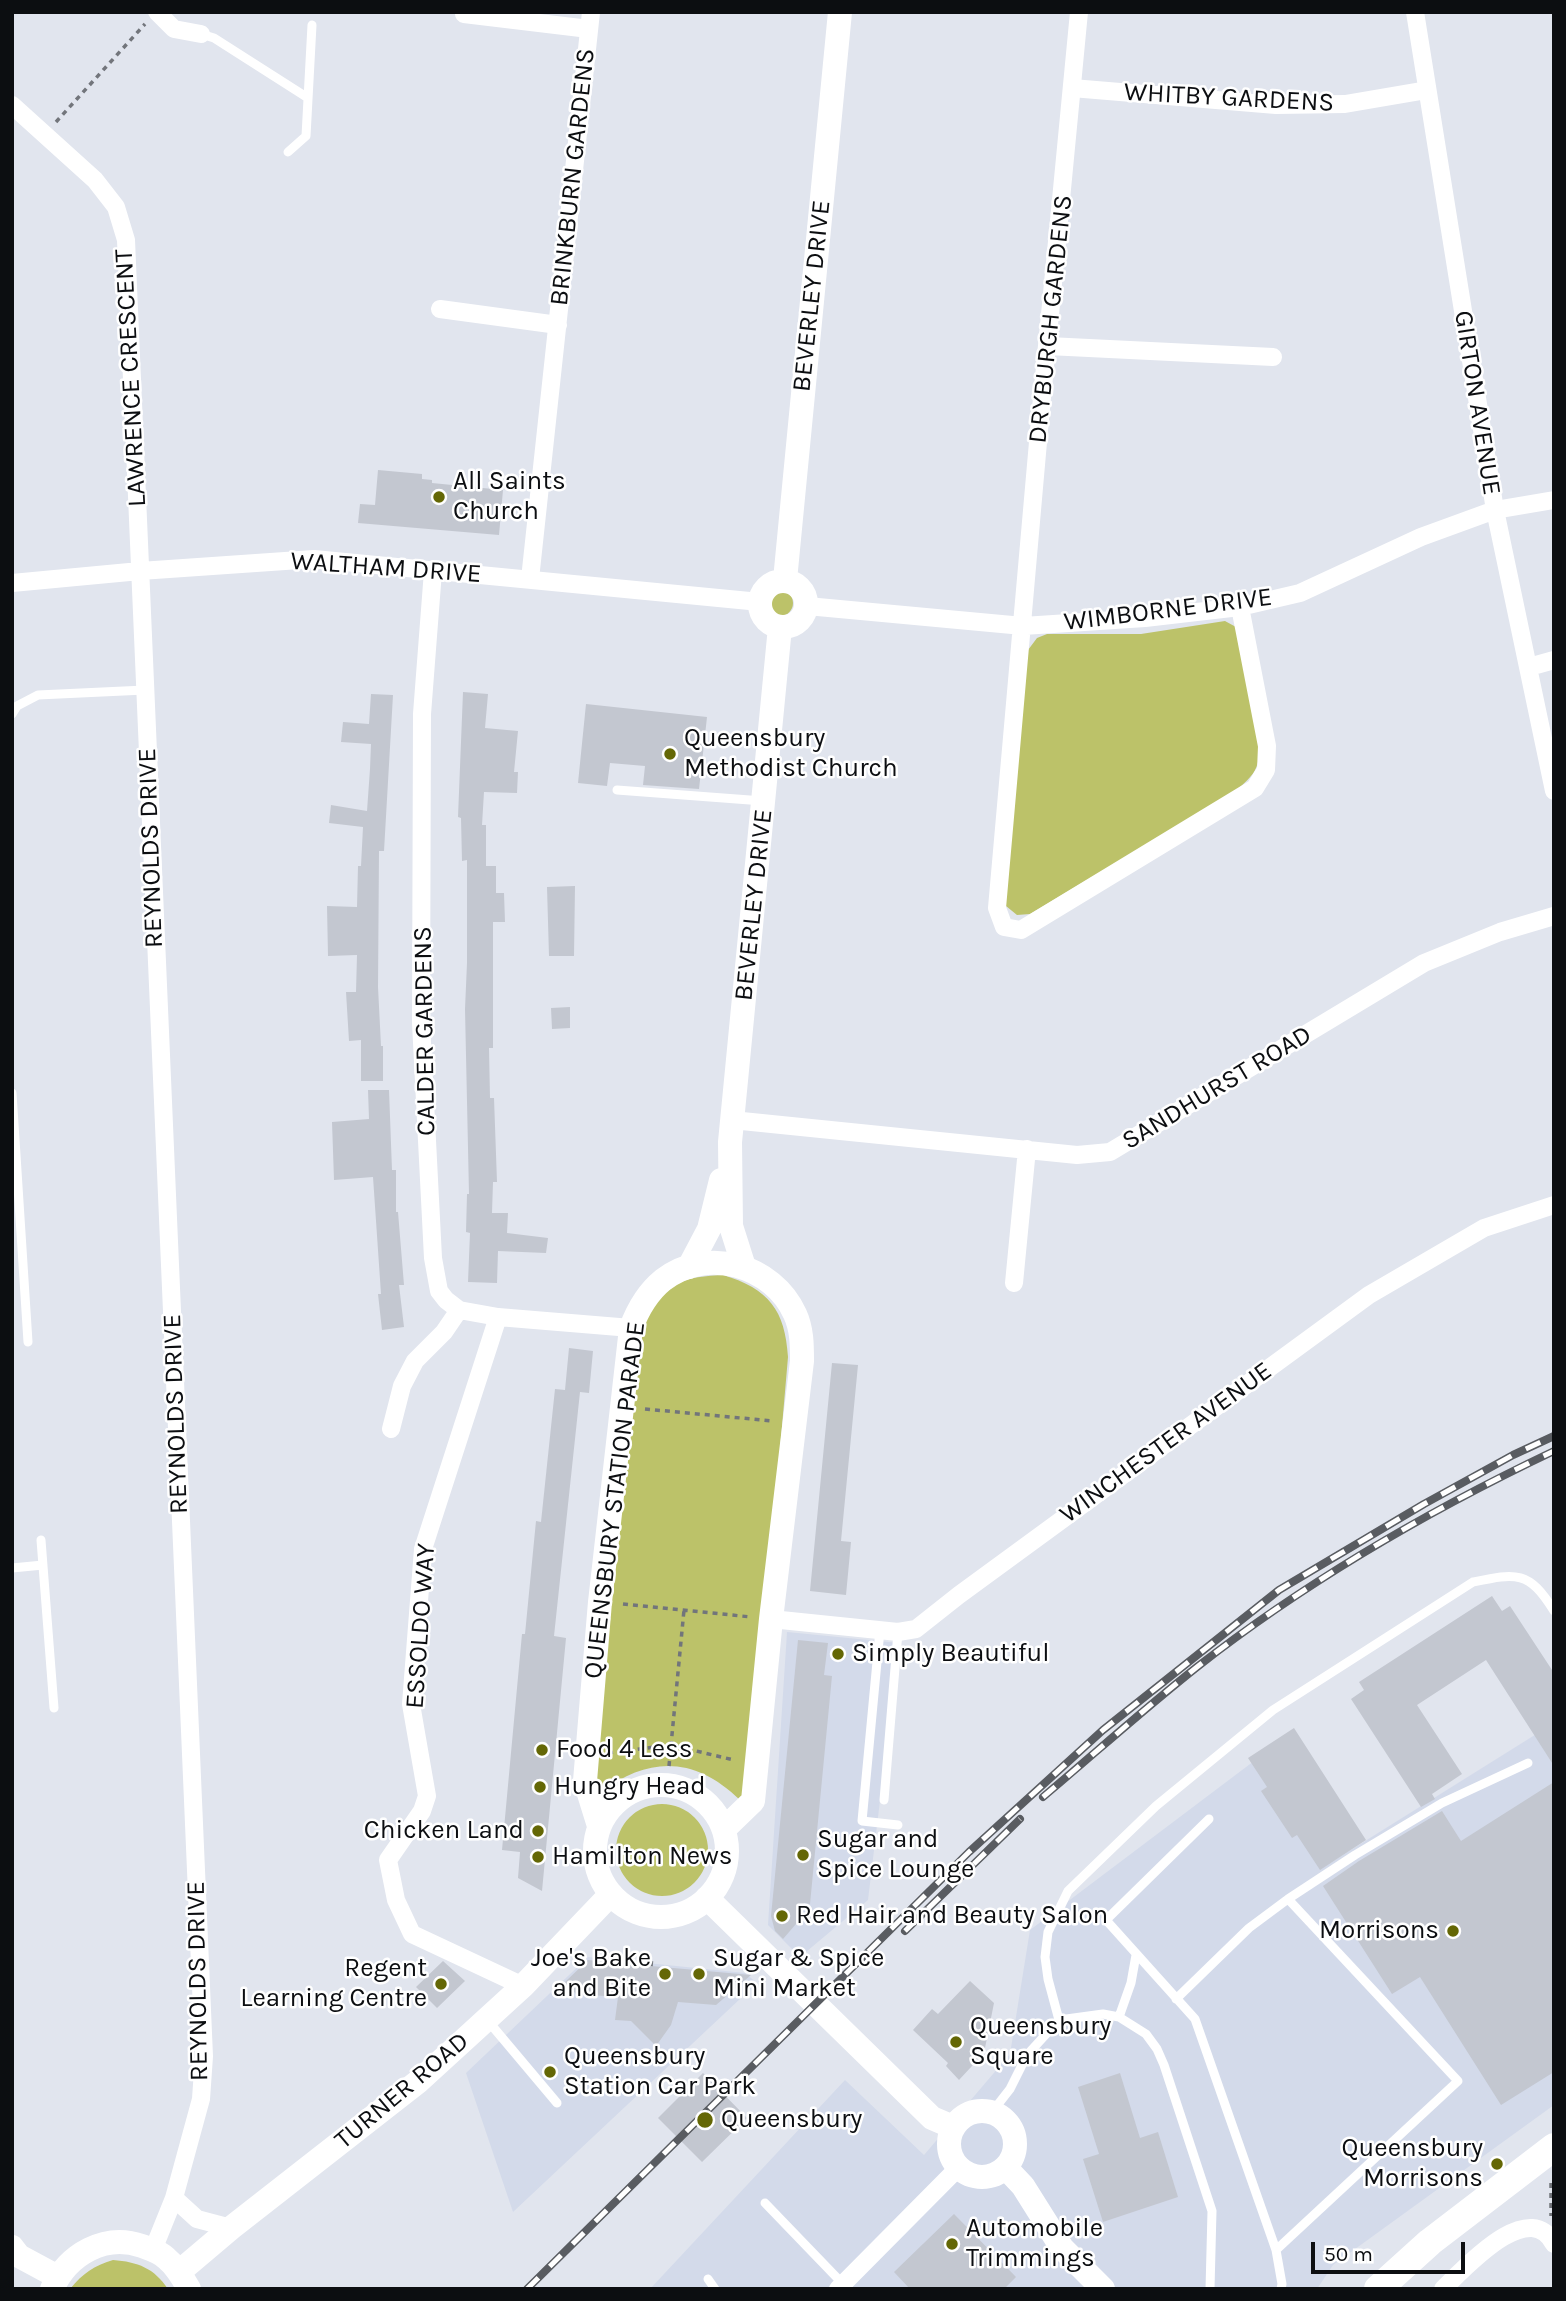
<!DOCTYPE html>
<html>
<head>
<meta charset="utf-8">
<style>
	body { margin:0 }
	#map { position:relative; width:1566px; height:2301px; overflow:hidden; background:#e1e5ee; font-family:Karla,sans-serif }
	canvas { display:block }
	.frame { position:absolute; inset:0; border:14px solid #0c0e11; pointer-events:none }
	.scale { position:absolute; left:1311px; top:2242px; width:154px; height:32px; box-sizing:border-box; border:4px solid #0c0e11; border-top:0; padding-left:9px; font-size:21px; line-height:24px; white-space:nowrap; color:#0c0e11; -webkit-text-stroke:5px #fff; paint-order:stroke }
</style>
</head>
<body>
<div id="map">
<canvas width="1566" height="2301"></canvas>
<div class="frame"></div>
<div class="scale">50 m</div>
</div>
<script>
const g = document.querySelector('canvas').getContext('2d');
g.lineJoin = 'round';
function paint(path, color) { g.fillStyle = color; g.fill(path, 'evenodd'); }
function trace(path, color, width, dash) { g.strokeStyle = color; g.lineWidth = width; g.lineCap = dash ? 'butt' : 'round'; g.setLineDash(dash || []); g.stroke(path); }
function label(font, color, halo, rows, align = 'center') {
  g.font = font + ' Karla,sans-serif'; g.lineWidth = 5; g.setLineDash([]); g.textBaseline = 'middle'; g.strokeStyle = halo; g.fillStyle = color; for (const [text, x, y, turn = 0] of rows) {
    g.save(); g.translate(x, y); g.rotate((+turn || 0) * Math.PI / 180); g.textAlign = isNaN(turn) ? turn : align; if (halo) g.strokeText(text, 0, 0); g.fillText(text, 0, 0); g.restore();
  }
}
paint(new Path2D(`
	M787 1632 899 1643 868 1900 800 1957 768 1925Z
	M1554 1723V2105L1333 2265 1317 2289H650L845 2080 924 2155 1010 2054 1030 1930 1262 1755 1330 1863Z
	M588 1957 745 1973 757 1983 513 2212 466 2073Z`), '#d3daea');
paint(new Path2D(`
	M767 603a13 13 0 1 1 26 0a13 13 0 1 1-26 0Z
	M1225 621 1236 627 1260 746C1259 771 1253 775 1236 791L1030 914 1017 915 1006 906 1005 892 1028 650 1037 638 1047 634H1141Z
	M723 1275C769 1289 785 1310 788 1357L750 1796 740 1800C696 1757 650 1755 601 1792L591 1784 638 1335C644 1323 651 1305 660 1295 677 1278 701 1276 723 1275Z
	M616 1850a46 46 0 1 1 92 0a46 46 0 1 1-92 0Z
	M113 2260C138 2262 154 2268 168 2289H70C83 2273 94 2266 113 2260Z`), '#bcc269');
paint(new Path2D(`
	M378 470 422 474V479L432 480V483L503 490 499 535 358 523 360 504 375 505Z
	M463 692 488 694 485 728 518 731 514 772H518L517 793 484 792 482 825H486V866H496V893H504L505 922H493V1048H489L490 1098H494L497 1182H493L492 1213H508L507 1233 548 1238 546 1253 498 1251 497 1283 468 1282 470 1233 466 1232 467 1194H469L465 1009 467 963V860L462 861 461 818 458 817Z
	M371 694 393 695 384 851H379L378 987 381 1046H383V1081H361V1040L349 1041 346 992H356L357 955 328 956 327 906 357 907 358 866H361L363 827 329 823 331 805 367 811 370 769 371 744 341 742 343 722 369 724Z
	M586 704 707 717 699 789 643 785 645 766 610 763 607 786 578 783Z
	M575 886 574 956H549L547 887Z
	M570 1007V1028L552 1029 551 1008Z
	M368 1090H389L392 1170H396V1212H398L404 1285H399L404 1327 382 1330 378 1294H381L373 1177 334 1180 332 1122 369 1119Z
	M569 1348 593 1351 589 1393 580 1392 554 1636 566 1638 542 1891 518 1878 520 1852 502 1850 522 1634H525L536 1521 541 1522 555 1389 565 1390Z
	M832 1363 858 1365 841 1541 851 1542 846 1595 810 1591Z
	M1492 1596 1502 1611 1510 1606 1554 1673V1766L1486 1660 1417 1705 1462 1774 1432 1794 1435 1799 1421 1807 1351 1699 1364 1690 1359 1682Z
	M798 1640 828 1643 824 1675 832 1676 810 1904 804 1903 802 1917 783 1939 775 1931 771 1916Z
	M1294 1728 1366 1840 1320 1870 1297 1835 1292 1838 1261 1791 1267 1787 1248 1758Z
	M1554 1782V2072L1501 2105 1420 1977 1392 1994 1323 1886 1359 1861 1442 1811 1461 1841Z
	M588 1960 662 1967 751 1975 716 2005 678 2002 671 2025 656 2046 631 2021 615 2020 618 1997 576 1994 565 1982Z
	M443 1961 465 1981 437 2008 416 1987Z
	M970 1981 994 2003 984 2053 959 2080 946 2066 948 2063 913 2030 932 2009 938 2014Z
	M703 2073 747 2118 702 2162 658 2118Z
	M1120 2073 1140 2138 1158 2132 1178 2197 1103 2222 1083 2159 1099 2154 1078 2087Z
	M954 2214 1016 2277 1004 2289H910L894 2272Z`), '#c3c7d0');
trace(new Path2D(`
	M56 122 145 24
	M645 1409 773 1421
	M623 1604 751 1617
	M608 1753 671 1745 734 1760
	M669 1766 684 1610
	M651 1966 652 1956
	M1551 2183V2216`), '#72757b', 3.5, [5, 5]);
trace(new Path2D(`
	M201 34 214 38 308 98
	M288 152 306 136 312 25
	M12 714 17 706 38 695 145 690
	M617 790 763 801
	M12 1093 28 1342
	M41 1540 54 1708
	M12 1568 43 1565
	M880 1630 862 1821 898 1825
	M884 1800 898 1632
	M1209 1819 1106 1920 1195 2019 1276 2250 1282 2284 1281 2289
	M1176 1999 1249 1928 1288 1899 1355 1855 1442 1803 1528 1763
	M1119 2017 1131 1983 1136 1955
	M1059 2020 1048 1979 1045 1957 1048 1932 1068 1891 1156 1806 1273 1710 1473 1582C1516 1573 1529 1570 1554 1611
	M488 2021 557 2103
	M992 2112 1010 2089 1027 2055 1059 2020 1103 2014 1119 2017 1146 2034 1157 2049 1164 2065 1212 2211 1210 2289
	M765 2203 843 2284
	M1276 2250 1458 2081 1288 1899
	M708 2279 715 2289`), '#fff', 9);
trace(new Path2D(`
	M157 12 174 29 201 34
	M1079 12 1041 408 997 908 1004 927 1021 930 1255 788 1266 770 1267 746 1240 607
	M1415 12 1495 510 1554 791
	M464 14 589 29
	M1072 88 1276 105 1345 104 1427 90
	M12 105 95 180 116 207 126 240 204 2056 201 2099 174 2198 153 2250
	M440 309 558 325
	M1048 346 1273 357
	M433 571 422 714 421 1023 433 1258 439 1291 446 1300 459 1310 498 1317 631 1328
	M530 579 591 12
	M12 583 140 571 314 559 760 602
	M807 606 1023 626 1145 618 1240 607 1300 593 1421 537 1495 510 1554 500
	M1529 667 1554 660
	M732 1120 1077 1155 1110 1152 1424 963 1500 932 1554 916
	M1014 1283 1027 1149
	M498 1317 423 1549 411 1704 427 1796 422 1811 388 1860 396 1900 412 1934 523 1986
	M391 1429 402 1386 415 1361 444 1332 459 1310
	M771 1619 898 1632 916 1629 959 1595 1369 1295 1484 1228 1554 1205
	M174 2198 197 2219 231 2228
	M838 2289 958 2168
	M1443 2289C1464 2269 1529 2196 1554 2244`), '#fff', 18);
trace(new Path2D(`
	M785 580 840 12
	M760 604a23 23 0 1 1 46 0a23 23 0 1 1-46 0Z
	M689 1267 709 1229 721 1180
	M744 1267 731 1226 730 1142 780 627
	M595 1851a66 66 0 1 1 132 0a66 66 0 1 1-132 0Z
	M599 1826 585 1781 600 1602 631 1328C638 1309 647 1293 663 1280 707 1246 773 1265 795 1314 802 1329 802 1345 802 1361L771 1619 753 1801 724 1829
	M707 1898 932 2118 953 2127
	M949 2144a33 33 0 1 1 66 0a33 33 0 1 1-66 0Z
	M1006 2168 1023 2186 1062 2248 1103 2289
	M12 2247 19 2256 58 2277
	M179 2272 231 2228 419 2081 523 1986 611 1894
	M52 2289C68 2254 105 2233 142 2246 150 2249 160 2252 166 2258 176 2266 183 2278 189 2289`), '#fff', 24);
trace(new Path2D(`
	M1378 2289 1430 2242 1554 2147`), '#fff', 28);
const rail = new Path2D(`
	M1043 1797C1094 1754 1144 1709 1197 1667 1307 1581 1428 1511 1554 1451
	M905 1931 1020 1819
	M527 2289 969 1852 1103 1730 1279 1590 1424 1504 1513 1455 1554 1436`);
trace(rail, '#595c61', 8);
trace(rail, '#fff', 5, [16]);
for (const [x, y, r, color] of [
	[439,497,7,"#646705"],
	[670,754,7,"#646705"],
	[838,1654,7,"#646705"],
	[542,1750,7,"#646705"],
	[540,1787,7,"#646705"],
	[538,1831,7,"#646705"],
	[803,1855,7,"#646705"],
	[538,1857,7,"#646705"],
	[782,1916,7,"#646705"],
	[1453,1931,7,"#646705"],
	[665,1974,7,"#646705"],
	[699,1974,7,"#646705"],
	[441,1984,7,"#646705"],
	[956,2042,7,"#646705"],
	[550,2072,7,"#646705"],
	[705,2120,9,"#646705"],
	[1497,2164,7,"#646705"],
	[952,2244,7,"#646705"]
]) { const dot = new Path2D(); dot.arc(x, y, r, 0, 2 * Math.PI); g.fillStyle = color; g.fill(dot); trace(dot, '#fff', 2.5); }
label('26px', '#0c0e11', '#fff', [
	["WHITBY GARDENS",1229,98,3],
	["BRINKBURN GARDENS",573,177,-84],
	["BEVERLEY DRIVE",812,296,-84],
	["DRYBURGH GARDENS",1051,319,-84],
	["LAWRENCE CRESCENT",131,378,-93],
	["GIRTON AVENUE",1477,403,81],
	["WALTHAM DRIVE",386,568,4],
	["WIMBORNE DRIVE",1168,610,-7],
	["REYNOLDS DRIVE",151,848,-92],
	["BEVERLEY DRIVE",754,905,-84],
	["CALDER GARDENS",425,1031,-91],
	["SANDHURST ROAD",1217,1088,-31],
	["REYNOLDS DRIVE",176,1414,-92],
	["WINCHESTER AVENUE",1166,1443,-36],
	["QUEENSBURY STATION PARADE",615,1500,-83],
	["ESSOLDO WAY",421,1626,-86],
	["REYNOLDS DRIVE",198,1981,-91],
	["TURNER ROAD",402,2091,-40]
]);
label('26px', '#0c0e11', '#fff', [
	["All Saints",453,482],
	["Church",453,512],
	["Queensbury",684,739],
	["Methodist Church",684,769],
	["Simply Beautiful",852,1654],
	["Food 4 Less",556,1750],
	["Hungry Head",554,1787],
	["Chicken Land",524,1831,"right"],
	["Sugar and",817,1840],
	["Spice Lounge",817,1870],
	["Hamilton News",552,1857],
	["Red Hair and Beauty Salon",796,1916],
	["Morrisons",1439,1931,"right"],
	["Joe's Bake",651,1959,"right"],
	["and Bite",651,1989,"right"],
	["Sugar & Spice",713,1959],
	["Mini Market",713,1989],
	["Regent",427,1969,"right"],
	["Learning Centre",427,1999,"right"],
	["Queensbury",970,2027],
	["Square",970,2057],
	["Queensbury",564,2057],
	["Station Car Park",564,2087],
	["Queensbury",721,2120],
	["Queensbury",1483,2149,"right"],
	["Morrisons",1483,2179,"right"],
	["Automobile",966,2229],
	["Trimmings",966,2259]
], 'left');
</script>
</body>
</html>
